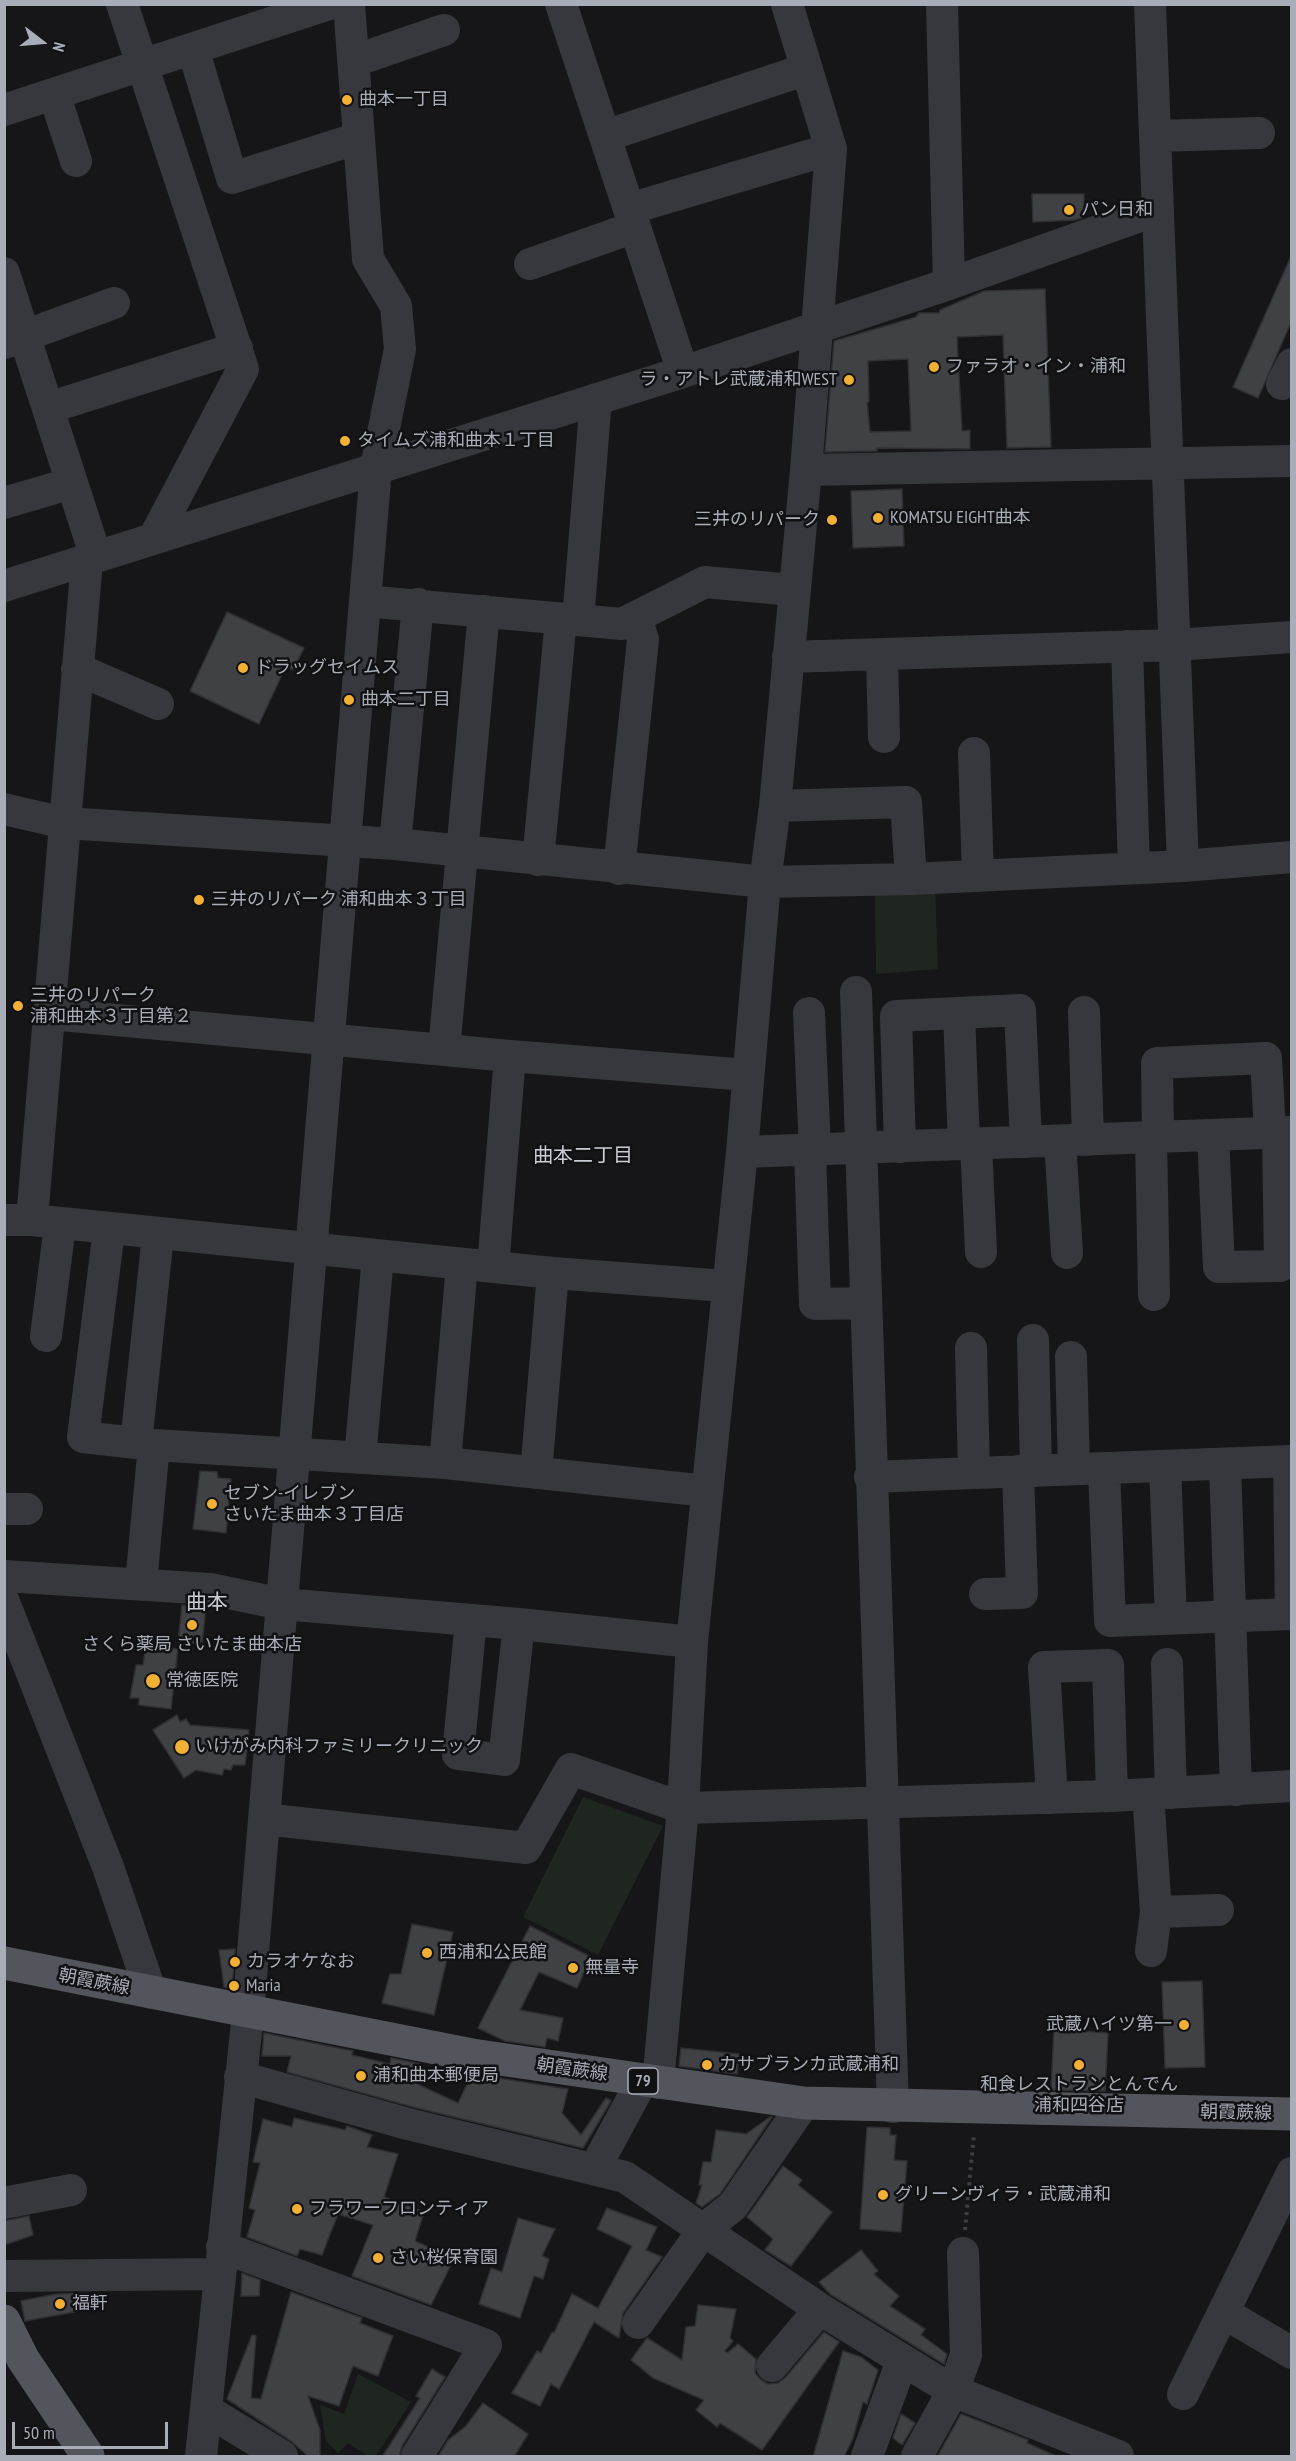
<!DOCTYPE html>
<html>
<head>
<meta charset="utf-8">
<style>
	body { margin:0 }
	#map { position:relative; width:1296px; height:2461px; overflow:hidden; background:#161618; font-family:"PT Sans Narrow",sans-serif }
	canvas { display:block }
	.frame { position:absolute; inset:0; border:6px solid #a8adb8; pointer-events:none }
	.north { position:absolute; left:12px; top:12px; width:60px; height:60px; -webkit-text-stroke:4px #111113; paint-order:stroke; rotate:106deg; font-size:16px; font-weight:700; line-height:24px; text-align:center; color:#a8adb8 }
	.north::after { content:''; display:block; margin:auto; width:21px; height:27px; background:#a8adb8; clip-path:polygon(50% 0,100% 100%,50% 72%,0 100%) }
	.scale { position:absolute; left:12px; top:2422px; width:156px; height:27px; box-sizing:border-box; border:3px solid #a8adb8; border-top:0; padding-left:8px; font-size:18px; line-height:21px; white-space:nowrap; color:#a8adb8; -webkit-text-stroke:4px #111113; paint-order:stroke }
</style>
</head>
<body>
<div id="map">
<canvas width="1296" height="2461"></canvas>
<div class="frame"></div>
<div class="north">N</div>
<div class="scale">50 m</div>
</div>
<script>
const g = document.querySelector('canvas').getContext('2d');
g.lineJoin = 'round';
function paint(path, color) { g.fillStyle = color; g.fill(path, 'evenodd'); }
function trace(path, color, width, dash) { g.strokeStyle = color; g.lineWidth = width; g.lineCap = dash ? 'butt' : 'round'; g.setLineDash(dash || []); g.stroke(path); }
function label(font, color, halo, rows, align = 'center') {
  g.font = font + ' "PT Sans Narrow","Noto Sans JP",sans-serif'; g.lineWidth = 5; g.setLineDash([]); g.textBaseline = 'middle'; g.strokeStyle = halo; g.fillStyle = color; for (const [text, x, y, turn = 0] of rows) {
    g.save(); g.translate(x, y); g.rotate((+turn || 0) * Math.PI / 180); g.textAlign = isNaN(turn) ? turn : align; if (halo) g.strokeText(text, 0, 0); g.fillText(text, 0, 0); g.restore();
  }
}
paint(new Path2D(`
	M935 884 938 969 876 974 875 887Z
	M583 1797 663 1826 598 1955 523 1917Z
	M358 2374 411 2402 376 2456H368L348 2443 338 2453 326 2441 320 2405 344 2414Z`), '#1e261f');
const building = new Path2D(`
	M1032 194H1084V217L1075 220 1033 222Z
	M1292 254V320L1258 398 1233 387Z
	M1045 289 1051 447 1007 448 1003 335 957 337 962 431 970 430V449L877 448V451L825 452 834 341 916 317 919 313H939L940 310 984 291ZM908 359 911 431 870 432 867 402H869L868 361Z
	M902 489 904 546 853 548 851 491Z
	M227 612 304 648 293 670 286 666 259 724 190 691Z
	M200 1471 217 1472 218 1478 231 1479 226 1533 193 1529Z
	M182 1605 206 1608 202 1644 178 1642Z
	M146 1646 178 1649 171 1709 139 1705V1698H130L136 1665H143Z
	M177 1715 180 1722 186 1719 190 1725 249 1730 245 1765H233L231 1770 224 1769 222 1775 196 1770 184 1778 153 1730Z
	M412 1924 453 1932 434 2015 382 2003 390 1974H401Z
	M530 1926 591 1957 577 1988 539 1972 520 2010 563 2018 558 2041 547 2038 545 2047 505 2041 478 2028Z
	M235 1949 232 1989 224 1987 219 1950Z
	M1202 1981 1205 2067 1165 2068 1162 1982Z
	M1054 2029 1108 2033 1105 2091 1051 2090Z
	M264 2033 353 2051 352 2055 390 2064 391 2058 421 2064 417 2084 458 2103 472 2074 568 2089 562 2113 581 2135 606 2098 611 2101 583 2148 413 2107 287 2072 291 2056H262Z
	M681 2048 739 2054 737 2074 679 2066Z
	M770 2117H772L720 2194 702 2207 696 2203 702 2185H699L703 2162H711L716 2130 746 2134Z
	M294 2118 345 2130 347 2126 372 2135 367 2147 398 2154 384 2197 424 2212 415 2241 454 2259 431 2305 352 2276 373 2225 338 2214 322 2255 300 2249 297 2256 247 2237 255 2210 249 2208 260 2163 253 2162 263 2119 292 2127Z
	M867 2127 890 2128V2135H896L894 2160 907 2161 901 2232 860 2229Z
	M783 2166 802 2180 798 2185 832 2212 791 2266 765 2250 773 2239 747 2217Z
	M607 2208 657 2227 646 2250 662 2257 623 2313 619 2338 594 2322 559 2389 551 2384 540 2406 512 2393 537 2351 541 2353 552 2332 554 2333 572 2294 598 2308 632 2246 597 2229Z
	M29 2216 33 2235 4 2245V2221Z
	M518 2218 555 2229 542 2256 549 2259 543 2279 534 2276 520 2318 479 2304 491 2268 502 2272Z
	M861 2250 878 2271 874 2274 899 2296 890 2306 925 2329 921 2335 947 2354 944 2364 830 2294 819 2282Z
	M242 2273 260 2280 259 2296H241Z
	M291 2292 362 2318 360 2323 393 2336 378 2376 353 2366 339 2406 308 2396 320 2430V2457H309L291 2441 227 2399 252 2335 256 2336 251 2398 261 2399Z
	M88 2293 91 2309 25 2321 21 2301 56 2294Z
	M698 2305 736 2309 730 2338 733 2341 725 2351 727 2353 738 2344 756 2359 755 2373 760 2379 768 2384 778 2383 785 2378 824 2332 839 2342 762 2450 720 2423 717 2427 696 2410 704 2400 653 2378 631 2360 647 2338 682 2360 686 2327 695 2326Z
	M843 2351 861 2357 878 2370 867 2404 863 2402 853 2438 844 2457H813Z
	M432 2369 445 2377 402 2446 399 2457H382L420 2398 416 2396Z
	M483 2403 528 2434 514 2457H438L448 2440 466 2426Z
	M901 2414 915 2423 902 2445 893 2438Z
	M961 2414 1028 2440 1027 2443 1058 2457H937Z`);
paint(building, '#404145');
trace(building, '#303034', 1.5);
trace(new Path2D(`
	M965 2230 974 2133`), '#3d3f44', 4, [3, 4.5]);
trace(new Path2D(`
	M122 4 243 369 154 538
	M561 4 683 372
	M942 4 949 284
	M1150 4 1183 866
	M193 49 232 178 359 138
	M354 61 444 30
	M54 94 76 161
	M4 110 329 4
	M605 136 807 69
	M1155 136 1259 133
	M629 209 831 149
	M530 264 635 227
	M4 273 96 557
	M5 343 114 303
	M1282 384 1292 364
	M48 408 237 348
	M806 470 1292 461
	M4 503 72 483
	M4 586 683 372 949 284 1157 210
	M365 601 622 624 705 582 793 590
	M578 620 596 399
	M1127 646 1134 868
	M882 655 884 737
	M788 657 1175 645 1292 637
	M77 669 158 704
	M974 753 978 876
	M775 806 906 802 911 879
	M4 809 64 823 395 844 765 882 911 879 1183 866 1292 857
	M395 844 418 604
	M538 860 561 619
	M619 869 643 640 636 617
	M856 992 893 2107
	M1084 1012 1088 1140
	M809 1013 815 1150
	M959 1013 964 1144
	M50 1014 510 1056 747 1075
	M444 1050 484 611
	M1213 1135 1219 1267 1280 1266 1278 1133
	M1158 1137 1157 1063 1266 1058 1270 1133
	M1151 1138 1154 1295
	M1060 1141 1067 1253
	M976 1144 981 1252
	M900 1147 896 1016 1020 1010 1026 1142
	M810 1150 815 1304 866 1303
	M742 1152 1292 1132
	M4 1220H32L553 1273 726 1286
	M32 1220 87 560
	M109 1230 83 1437 154 1445 445 1463 707 1491
	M493 1267 510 1056
	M46 1336 60 1225
	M1033 1340 1036 1471
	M971 1348 974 1473
	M1071 1357 1074 1469
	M136 1443 158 1235
	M360 1458 378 1256
	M445 1463 462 1264
	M1225 1464 1236 1790
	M1165 1466 1171 1618
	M1104 1468 1110 1621 1291 1614 1289 1461
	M536 1473 553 1273
	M870 1477 1292 1461
	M4 1509H27
	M4 1576 210 1589 282 1604 519 1624 692 1642
	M141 1583 154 1445
	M985 1594 1022 1593 1018 1471
	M4 1602 108 1867 151 1993
	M471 1620 458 1754 504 1760 519 1624
	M1167 1664 1171 1793
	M1148 1794 1156 1912 1151 1951
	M1052 1798 1044 1667 1108 1665 1112 1796
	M264 1819 526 1848 571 1769 683 1808 1112 1796 1292 1786
	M1156 1912 1218 1910
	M240 2077 408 2124 625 2177 820 2309 953 2391 1118 2456
	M658 2083 683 1808 692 1642 742 1152 765 882 775 806 806 470 831 149 787 4
	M595 2168 642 2081
	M4 2203 71 2190
	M222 2247 486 2345 417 2456
	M4 2276 219 2274
	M1224 2313 1292 2353
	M638 2323 704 2229 733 2206 804 2103
	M772 2366 820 2309
	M1183 2394 1292 2173
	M206 2410 282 2456
	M201 2456 248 2013 376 468 400 349 396 306 368 259 349 4
	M867 2456 902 2361
	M917 2456 953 2391 966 2355 963 2253`), '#37383d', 32);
trace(new Path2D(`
	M4 1963 472 2055 804 2103 1292 2114
	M4 2321 23 2359 88 2456`), '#53555c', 33);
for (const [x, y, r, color] of [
	[347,100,6,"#f2b134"],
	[1069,210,6,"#f2b134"],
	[934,367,6,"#f2b134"],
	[849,380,6,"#f2b134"],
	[345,441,6,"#f2b134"],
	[878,518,6,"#f2b134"],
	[832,520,6,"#f2b134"],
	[243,668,6,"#f2b134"],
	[349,700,6,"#f2b134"],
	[199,900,6,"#f2b134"],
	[18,1006,6,"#f2b134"],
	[212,1504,6,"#f2b134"],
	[192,1625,6,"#f2b134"],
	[153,1681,8,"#f2b134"],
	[182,1747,8,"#f2b134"],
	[427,1953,6,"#f2b134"],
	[235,1962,6,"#f2b134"],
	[573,1968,6,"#f2b134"],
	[234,1986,6,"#f2b134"],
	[1184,2025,6,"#f2b134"],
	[707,2065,6,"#f2b134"],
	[1079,2065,6,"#f2b134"],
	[361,2076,6,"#f2b134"],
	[883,2195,6,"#f2b134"],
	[297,2209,6,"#f2b134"],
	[378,2258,6,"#f2b134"],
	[60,2304,6,"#f2b134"]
]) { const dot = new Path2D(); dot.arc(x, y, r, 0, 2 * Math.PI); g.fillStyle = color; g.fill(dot); trace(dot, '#111113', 2); }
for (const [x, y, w] of [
	[643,2081,30]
]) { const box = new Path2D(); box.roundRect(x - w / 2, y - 13, w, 26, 4.5); g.fillStyle = '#111113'; g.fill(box); trace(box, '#a8adb8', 1.5); }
label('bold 16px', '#a8adb8', null, [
	["79",643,2081]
]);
label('18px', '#a8adb8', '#111113', [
	["曲本一丁目",359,100],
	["パン日和",1081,210],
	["ファラオ・イン・浦和",946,367],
	["ラ・アトレ武蔵浦和WEST",837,380,"right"],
	["タイムズ浦和曲本１丁目",357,441],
	["KOMATSU EIGHT曲本",890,518],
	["三井のリパーク",820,520,"right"],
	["ドラッグセイムス",255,668],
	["曲本二丁目",361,700],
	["三井のリパーク 浦和曲本３丁目",211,900],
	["三井のリパーク",30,996],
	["浦和曲本３丁目第２",30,1017],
	["セブン-イレブン",224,1494],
	["さいたま曲本３丁目店",224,1515],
	["さくら薬局 さいたま曲本店",192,1645,"center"],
	["常徳医院",166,1681],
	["いけがみ内科ファミリークリニック",195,1747],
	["西浦和公民館",439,1953],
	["カラオケなお",247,1962],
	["無量寺",585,1968],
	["Maria",246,1986],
	["武蔵ハイツ第一",1172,2025,"right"],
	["カサブランカ武蔵浦和",719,2065],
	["浦和曲本郵便局",373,2076],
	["和食レストランとんでん",1079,2085,"center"],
	["浦和四谷店",1079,2106,"center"],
	["グリーンヴィラ・武蔵浦和",895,2195],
	["フラワーフロンティア",309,2209],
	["さい桜保育園",390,2258],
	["福軒",72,2304]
], 'left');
label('18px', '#a8adb8', '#111113', [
	["朝霞蕨線",94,1982,11],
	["朝霞蕨線",572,2070,8],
	["朝霞蕨線",1236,2113,1]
]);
label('20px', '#c9ccd4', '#111113', [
	["曲本二丁目",583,1156]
]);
label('21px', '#c9ccd4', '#111113', [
	["曲本",207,1603]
]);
</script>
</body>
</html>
